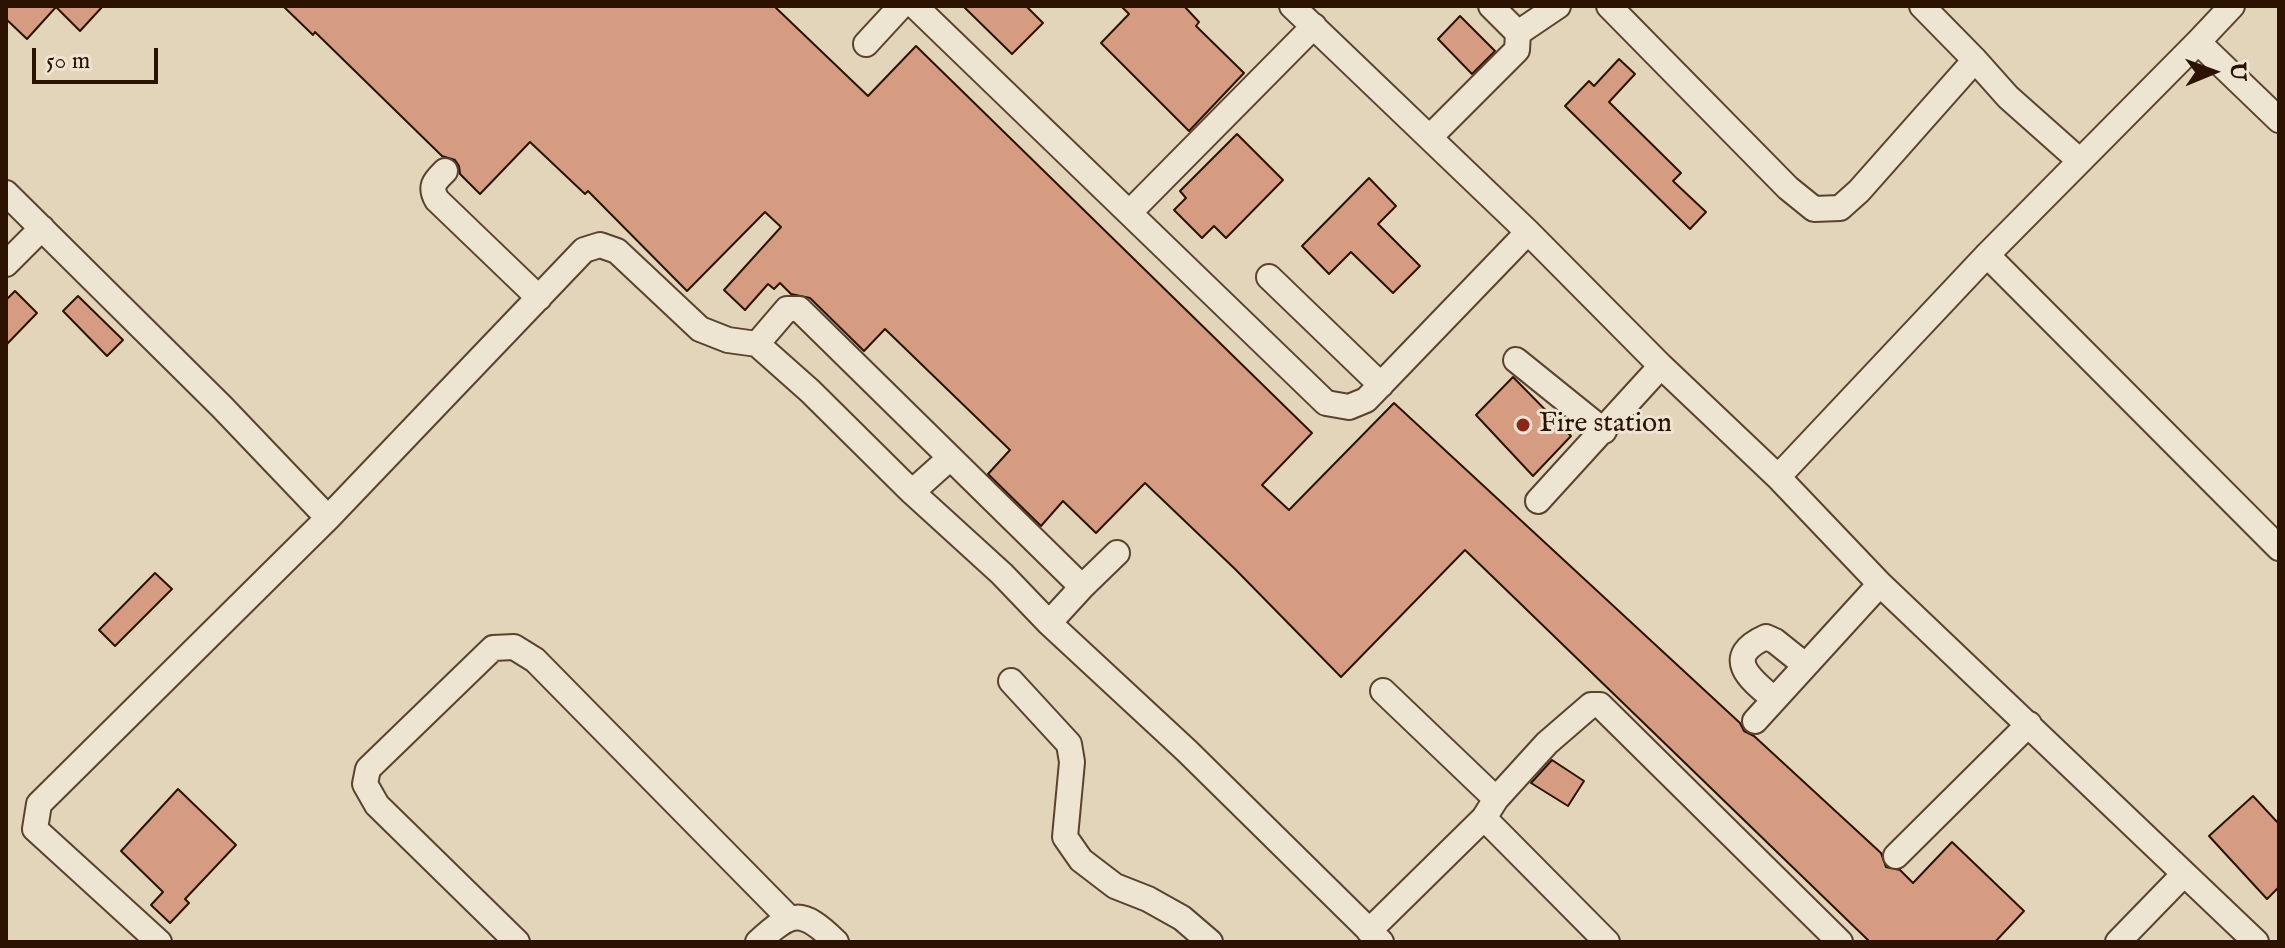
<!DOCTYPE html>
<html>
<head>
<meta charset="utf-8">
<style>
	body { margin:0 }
	#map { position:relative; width:2285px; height:948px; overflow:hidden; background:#e3d5b9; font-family:"IM FELL English",serif }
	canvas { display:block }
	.frame { position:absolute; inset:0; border:8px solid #2c1200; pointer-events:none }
	.north { position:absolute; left:2173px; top:32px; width:80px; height:80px; -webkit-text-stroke:6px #ede4d2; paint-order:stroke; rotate:89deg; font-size:22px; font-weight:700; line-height:32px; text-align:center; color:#2c1200 }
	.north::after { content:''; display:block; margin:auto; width:28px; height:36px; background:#2c1200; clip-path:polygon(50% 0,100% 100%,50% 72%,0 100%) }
	.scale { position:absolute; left:32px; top:48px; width:126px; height:36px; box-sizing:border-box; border:4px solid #2c1200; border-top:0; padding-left:10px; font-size:24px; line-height:28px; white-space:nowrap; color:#2c1200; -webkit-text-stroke:6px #ede4d2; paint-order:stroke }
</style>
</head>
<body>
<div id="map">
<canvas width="2285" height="948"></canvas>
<div class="frame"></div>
<div class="north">U</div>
<div class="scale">50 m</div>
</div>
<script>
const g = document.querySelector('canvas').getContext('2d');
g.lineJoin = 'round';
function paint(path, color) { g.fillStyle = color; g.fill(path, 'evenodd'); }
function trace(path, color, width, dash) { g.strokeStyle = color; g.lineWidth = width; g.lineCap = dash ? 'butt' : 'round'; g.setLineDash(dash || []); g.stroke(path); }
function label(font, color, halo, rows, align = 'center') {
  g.font = font + ' "IM FELL English",serif'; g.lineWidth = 6; g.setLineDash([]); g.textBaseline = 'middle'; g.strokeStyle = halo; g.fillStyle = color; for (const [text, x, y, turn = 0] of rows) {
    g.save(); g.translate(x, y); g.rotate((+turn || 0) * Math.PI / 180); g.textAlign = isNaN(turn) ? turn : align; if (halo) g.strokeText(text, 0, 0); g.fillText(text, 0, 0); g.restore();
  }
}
const building = new Path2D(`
	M6 6H103L80 31 56 7 27 39 6 19Z
	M283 6H774L868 96 916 46 1312 433 1262 485 1289 510 1394 403 1740 723 1744 731 1754 736 1881 853 1886 867 1900 870 1913 883 1952 842 2024 911 1995 942H1870L1465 550 1341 677 1235 569 1145 483 1096 533 1063 501 1041 526 988 474 1010 450 885 329 864 351 810 298 791 294 780 283 774 289 768 284 745 310 724 290 781 227 765 212 687 291 588 191 585 194 530 142 480 194 460 174 459 166 455 160 442 156 315 32 313 35Z
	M963 6H1026L1043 23 1012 54Z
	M1121 6H1184L1199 22 1196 26 1244 73 1189 131 1101 43 1129 14Z
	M1460 16 1495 51 1472 74 1438 39Z
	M1619 59 1635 74 1609 102 1681 173 1673 181 1706 212 1690 229 1565 106 1589 81 1594 86Z
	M1237 134 1283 180 1226 238 1214 226 1202 238 1174 210 1186 198 1180 191Z
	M1369 178 1396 206 1378 224 1420 266 1393 293 1351 252 1329 274 1302 246Z
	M15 291 37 313 6 345V300Z
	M78 296 123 340 107 356 63 311Z
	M1513 377 1571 436 1533 476 1476 415Z
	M155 573 172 589 115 646 99 630Z
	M1552 760 1584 781 1568 806 1531 783Z
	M178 789 236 845 185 899 189 903 170 923 151 905 163 892 121 851Z
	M2253 796 2279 824V887L2267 899 2209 836Z`);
paint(building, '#d69c81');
trace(building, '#2c1200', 2);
const minor = new Path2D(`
	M915 6 1326 403 1349 407 1366 400 1528 232
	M1292 6 1528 232 1661 366 1778 477 1880 584 2256 942
	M1609 6 1788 188 1814 209 1840 208 1859 191 1975 60 2008 97 2080 161
	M1922 6 1975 60
	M2232 6 2198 42 2279 120
	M1518 33 1558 6
	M866 44 901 6
	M1430 137 1517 50 1518 33 1491 6
	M445 171C435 181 429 186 437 200L539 298
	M6 193 222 407 328 518
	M1130 212 1314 26
	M1987 255 2279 548
	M6 264 42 228
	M1269 277 1381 385
	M757 344 787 309H799L1082 587 1049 623
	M1516 360 1604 431
	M1778 477 1987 255 2198 42
	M912 492 950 458
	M1538 501 1661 366
	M1082 587 1117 553
	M1011 681 1069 744 1072 762 1065 837 1081 860 1115 886 1148 899 1182 918 1210 942
	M1383 691 1496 799
	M1774 699C1751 680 1721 657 1766 637L1775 641 1805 665
	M1755 721 1880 584
	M1484 818 1607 942
	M1896 856 2029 724
	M1369 931 1484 818 1496 799 1547 743 1591 705H1600L1840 942
	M159 942 35 829 39 804 328 518 584 250 600 245 617 251 700 329 728 340 757 344 810 391 912 492 1002 574 1049 623 1187 751 1381 942
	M517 942 377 805 365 784 368 769 493 648 514 647 535 660 788 917
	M758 942C792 911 801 908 836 942
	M2118 942 2184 874`);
trace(minor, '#5a432e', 28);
trace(minor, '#ede4d2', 24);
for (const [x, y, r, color] of [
	[1523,425,8,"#8f2418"]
]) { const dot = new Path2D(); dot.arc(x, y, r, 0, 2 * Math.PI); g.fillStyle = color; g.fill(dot); trace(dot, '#ede4d2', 3); }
label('28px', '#2c1200', '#ede4d2', [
	["Fire station",1539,425]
], 'left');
</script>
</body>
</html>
